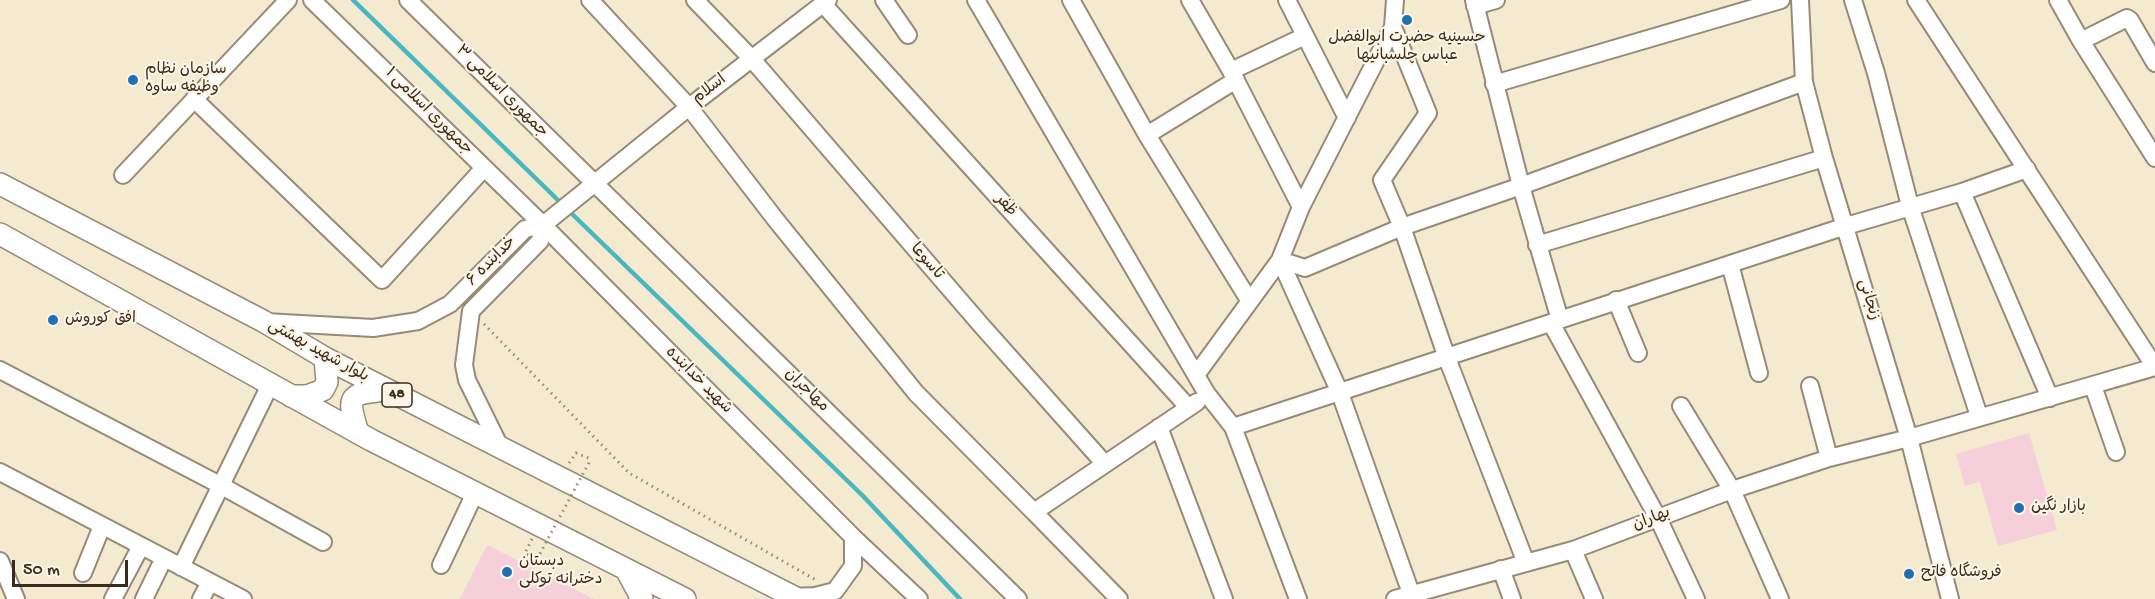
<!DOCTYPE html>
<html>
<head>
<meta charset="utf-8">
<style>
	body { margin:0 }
	#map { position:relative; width:2155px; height:599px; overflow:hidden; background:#f3ead0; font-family:"Gochi Hand",sans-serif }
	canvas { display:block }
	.scale { position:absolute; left:12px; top:560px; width:116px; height:27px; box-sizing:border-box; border:3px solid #3b2a1e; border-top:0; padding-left:8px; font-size:18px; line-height:21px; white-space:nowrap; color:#3b2a1e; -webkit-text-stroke:4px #fcf5e5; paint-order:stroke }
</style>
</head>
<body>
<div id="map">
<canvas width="2155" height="599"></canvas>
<div class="scale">50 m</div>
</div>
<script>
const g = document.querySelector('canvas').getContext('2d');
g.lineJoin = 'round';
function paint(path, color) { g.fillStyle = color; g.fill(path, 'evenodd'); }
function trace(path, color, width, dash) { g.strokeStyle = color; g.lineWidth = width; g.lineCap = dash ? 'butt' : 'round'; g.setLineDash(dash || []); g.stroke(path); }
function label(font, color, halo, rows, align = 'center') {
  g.font = font + ' "Gochi Hand","Playpen Sans Arabic",sans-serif'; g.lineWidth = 4.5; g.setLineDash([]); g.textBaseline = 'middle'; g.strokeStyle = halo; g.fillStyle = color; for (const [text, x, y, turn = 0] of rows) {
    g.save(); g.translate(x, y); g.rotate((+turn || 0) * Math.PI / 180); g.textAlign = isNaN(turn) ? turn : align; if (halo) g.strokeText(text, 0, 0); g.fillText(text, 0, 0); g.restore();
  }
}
paint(new Path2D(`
	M2029 433 2057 530 1998 546 1980 482 1965 486 1956 454Z
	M487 545 594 599H460Z`), '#f5cfda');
trace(new Path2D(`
	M353 0 562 204
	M568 210 863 496 960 599`), '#48b7bf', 4.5);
const minor = new Path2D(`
	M312 0 543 225 853 537 919 599
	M408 0 1018 599
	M590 0 689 107 776 220 916 393 1034 512
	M695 0 751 58 981 325 1104 463
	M884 0 908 35
	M976 0 1207 394 1233 427 1298 599
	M1071 0 1147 135 1249 300
	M1190 0 1231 71 1301 207
	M1287 0 1347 118
	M1474 0 1521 186 1560 320
	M1800 0 1804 82 1824 158 1909 438 1950 599
	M1853 0 1876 73 1910 206 1979 416
	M1916 0 2155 367
	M2058 0 2081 41 2155 158
	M823 4 1188 407
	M1475 6 1496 0
	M1393 27 1428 113 1382 180 1402 227 1447 358 1526 563
	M2081 41 2127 18 2130 20 2155 63
	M1231 71 1305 36
	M1494 84 1781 0
	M194 99 382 280 484 168
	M1147 135 1236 80
	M123 175 288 0
	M1962 192 2050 398
	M1537 245 1824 158
	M1280 260 1305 268 1402 227 1521 186 1804 82
	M1280 260 1340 393 1413 599
	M1730 264 1759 373
	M1616 300 1638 353
	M265 322 373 328 418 321 450 304 525 229 543 225 689 107 828 0
	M1551 323 1658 518 1696 599
	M0 370 220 485 323 542
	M1196 375 1280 260 1301 207 1393 27 1395 0
	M1810 386 1829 458
	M2093 386 2116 452
	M1681 406 1732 490 1780 599
	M1159 427 1224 599
	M1233 427 1846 226 1962 192 2027 169
	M500 447 467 380 464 365 471 311 540 241 543 225
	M0 472 243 599
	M1573 550 1594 599
	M0 561 16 599
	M441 565 475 493
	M181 567 270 385
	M1501 569 1512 599
	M83 573 102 526
	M793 597 815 596 835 591 853 566V537
	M113 599 141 546
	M144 599 164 558
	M201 599 210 582
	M1119 599 1034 512 1197 402
	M1395 599 1573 550 1732 490 1829 458 1909 438 2155 367`);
const major = new Path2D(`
	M0 184 263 321 325 358 798 599
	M0 234 371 440 685 599
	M291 396H307L323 390 327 382 325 358
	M358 433C347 396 347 394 386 390
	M627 571 642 599`);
trace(minor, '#978a77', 20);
trace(major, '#978a77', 24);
trace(new Path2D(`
	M484 324 629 473 816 580
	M569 463 576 453 591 459
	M532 539 525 553 537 559`), '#978a77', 3, [1.5, 4.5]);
trace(minor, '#fff', 16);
trace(major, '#fff', 21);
trace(new Path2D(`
	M537 559 591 459`), '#978a77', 3, [1.5, 4.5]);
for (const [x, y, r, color] of [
	[1407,20,6,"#1f6fb2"],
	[133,80,6,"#1f6fb2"],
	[53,320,6,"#1f6fb2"],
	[2019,508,6,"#1f6fb2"],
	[507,572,6,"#1f6fb2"],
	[1909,574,6,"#1f6fb2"]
]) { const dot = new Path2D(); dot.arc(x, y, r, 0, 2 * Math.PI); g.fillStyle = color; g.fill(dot); trace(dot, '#fcf5e5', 2); }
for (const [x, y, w] of [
	[397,395,30]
]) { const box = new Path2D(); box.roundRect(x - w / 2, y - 12, w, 24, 4.5); g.fillStyle = '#fcf5e5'; g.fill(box); trace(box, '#3b2a1e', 1.5); }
label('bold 15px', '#3b2a1e', null, [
	["48",397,395]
]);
label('16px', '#3b2a1e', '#fcf5e5', [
	["حسینیه حضرت ابوالفضل",1407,39,"center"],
	["عباس چلسبانیها",1407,57,"center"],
	["سازمان نظام",145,71],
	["وظیفه ساوه",145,89],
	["افق کوروش",65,320],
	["بازار نگین",2031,508],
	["دبستان",519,563],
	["دخترانه توکلی",519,581],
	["فروشگاه فاتح",1921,574]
], 'left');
label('16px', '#3b2a1e', '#fcf5e5', [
	["اسلام",710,90,-38],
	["جمهوری اسلامی ۳",501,92,45],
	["جمهوری اسلامی ۱",428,112,45],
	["ظفر",1005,206,48],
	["خدابنده ۶",492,262,-45],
	["تاسوعا",926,262,49],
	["زنجانی",1868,300,73],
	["بلوار شهید بهشتی",318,352,29],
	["شهید خدابنده",698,381,45],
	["مهاجران",806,391,44],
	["بهاران",1652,520,-21]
]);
</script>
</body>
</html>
